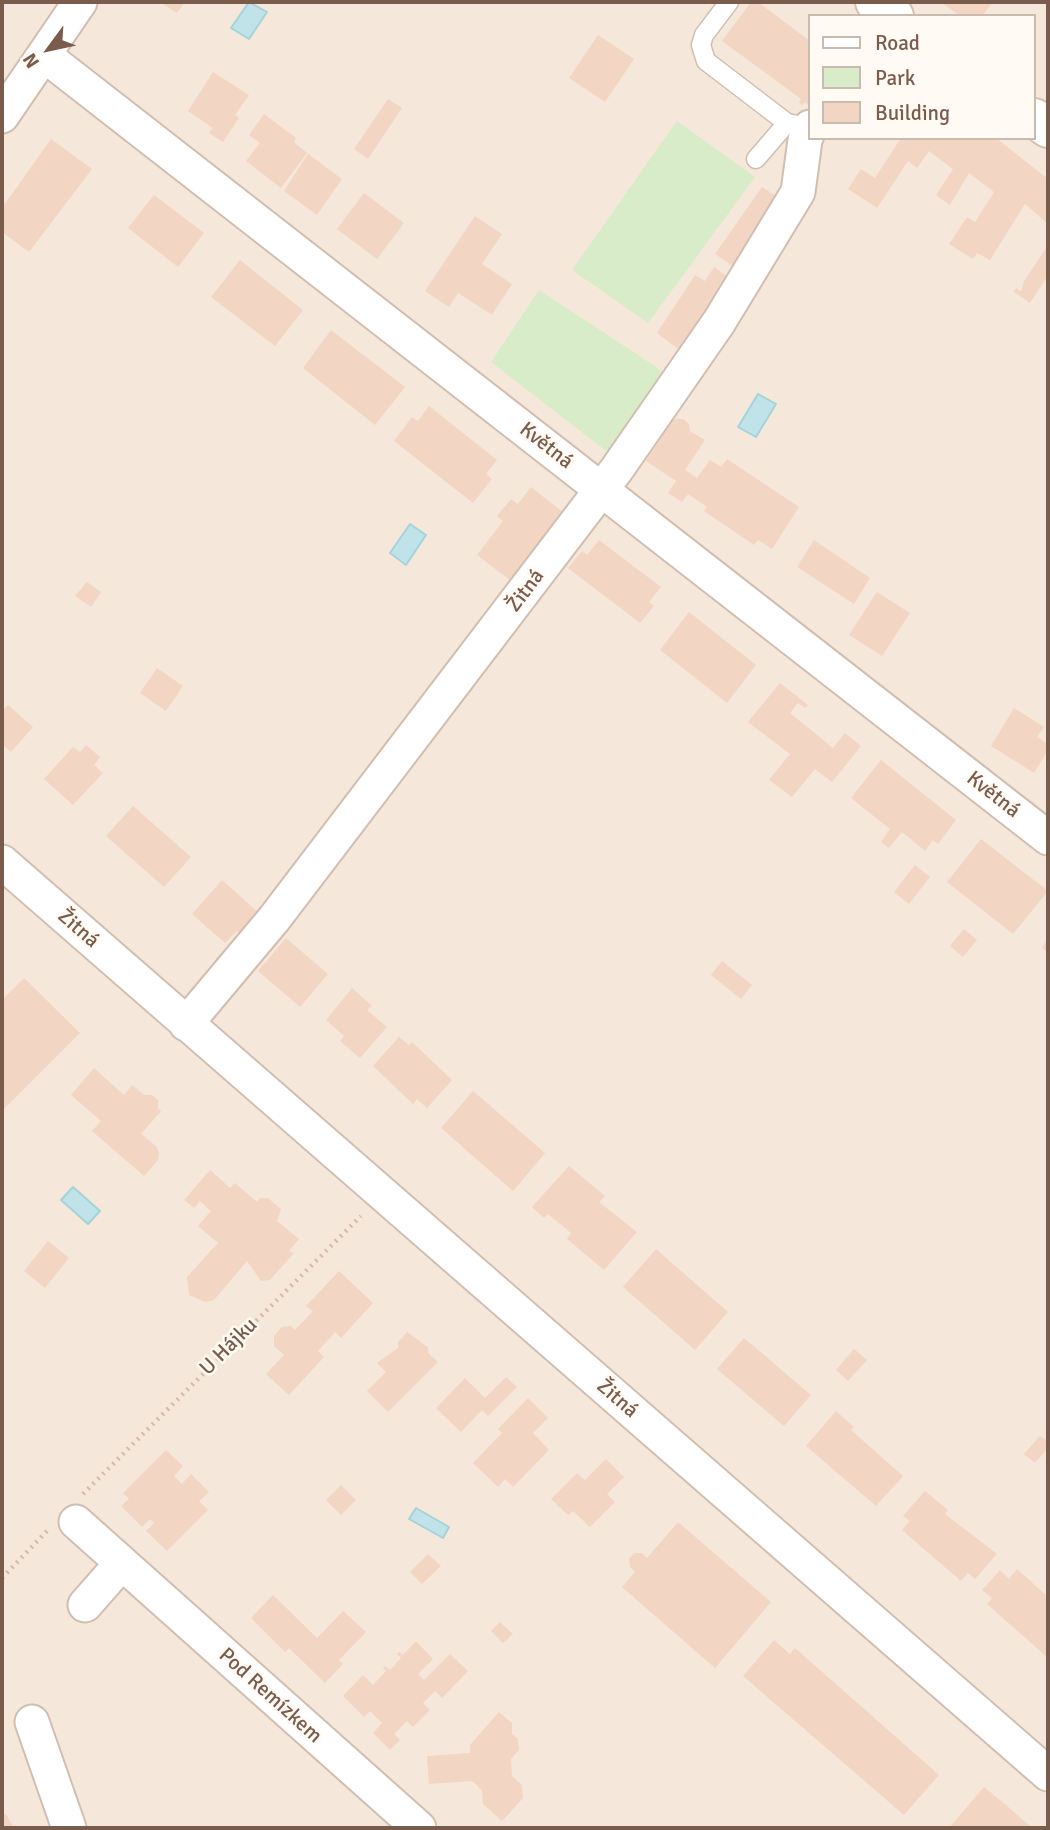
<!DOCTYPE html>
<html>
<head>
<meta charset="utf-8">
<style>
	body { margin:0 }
	#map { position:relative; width:1050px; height:1830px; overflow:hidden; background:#fdf6ec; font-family:Signika,sans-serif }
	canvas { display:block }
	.frame { position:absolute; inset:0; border:4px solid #7a5c4d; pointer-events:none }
	.legend { position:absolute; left:808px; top:14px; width:228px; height:126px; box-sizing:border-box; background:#fffaf3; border:2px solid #cabbb1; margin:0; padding:9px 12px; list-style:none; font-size:21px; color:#7a5c4d }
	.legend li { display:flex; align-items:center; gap:14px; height:35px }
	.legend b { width:35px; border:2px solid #cabbb1 }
	.north { position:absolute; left:14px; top:14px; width:70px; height:70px; -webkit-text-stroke:5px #fffaf3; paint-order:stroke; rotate:237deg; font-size:19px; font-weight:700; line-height:28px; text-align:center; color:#7a5c4d }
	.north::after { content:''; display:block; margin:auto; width:24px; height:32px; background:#7a5c4d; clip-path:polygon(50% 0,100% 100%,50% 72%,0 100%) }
</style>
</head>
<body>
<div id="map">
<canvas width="1050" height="1830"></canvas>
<div class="frame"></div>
<ul class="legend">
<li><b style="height:9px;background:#fff"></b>Road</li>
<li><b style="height:19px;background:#d8ecc9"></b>Park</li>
<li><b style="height:19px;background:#f3d5c3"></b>Building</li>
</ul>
<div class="north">N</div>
</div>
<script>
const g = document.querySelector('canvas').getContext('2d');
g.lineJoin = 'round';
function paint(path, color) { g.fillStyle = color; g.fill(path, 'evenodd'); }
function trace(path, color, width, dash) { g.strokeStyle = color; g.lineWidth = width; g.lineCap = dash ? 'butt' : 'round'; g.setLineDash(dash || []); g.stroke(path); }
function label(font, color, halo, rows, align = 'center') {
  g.font = font + ' Signika,sans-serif'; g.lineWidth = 5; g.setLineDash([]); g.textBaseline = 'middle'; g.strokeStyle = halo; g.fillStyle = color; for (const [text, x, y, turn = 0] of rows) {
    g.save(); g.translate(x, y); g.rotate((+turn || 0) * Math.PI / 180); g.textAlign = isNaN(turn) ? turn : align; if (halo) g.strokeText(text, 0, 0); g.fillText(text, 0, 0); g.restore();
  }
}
paint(new Path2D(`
	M2 2H1048V1828H2ZM810 16H1034V138H810Z`), '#f5e8da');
paint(new Path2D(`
	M677 121 755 177 648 323 572 270Z
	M539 290 670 376 614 457 491 362Z`), '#d8ecc9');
const water = new Path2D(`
	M249 2 267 12 249 39 231 28Z
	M758 394 776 404 756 437 738 427Z
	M410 524 426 535 406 565 390 553Z
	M73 1187 100 1211 88 1224 61 1200Z
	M416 1508 449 1527 443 1538 409 1519Z`);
paint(water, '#bfe3e8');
trace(water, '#a5d3da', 2);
paint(new Path2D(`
	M160 2H185L177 13Z
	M751 2H758L810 41V106L805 102 802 106 799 102 801 99 722 41Z
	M941 2H993L982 16H960Z
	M598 35 634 59 605 102 569 78Z
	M213 72 249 95 235 115 239 118 223 142 209 133 213 128 188 111Z
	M388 99 402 108 368 159 354 149Z
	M264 114 296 138 294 142 307 153 281 188 246 161 260 143 249 135Z
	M901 138H996L1048 179V224L1025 204 990 260 977 253 973 259 949 244 967 217 975 222 994 192 969 173 950 205 936 195 953 169 929 151 917 168 908 161 877 208 848 189 861 169 875 178Z
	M51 139 92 169 29 252 2 232V208Z
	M308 154 342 179 317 215 284 191Z
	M762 187 784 201 737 269 715 254Z
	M364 193 404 223 377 259 337 229Z
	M154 195 204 233 178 267 128 228Z
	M475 216 502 234 482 264 512 284 492 315 458 293 449 307 425 291Z
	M1048 245V275L1030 303 1014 292 1016 288 1021 291 1024 281Z
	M240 260 303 310 275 346 211 297Z
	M714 267 734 281 685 354 657 333 695 275 705 281Z
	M331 330 405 387 375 425 303 368Z
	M429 406 497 460 486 474 492 479 473 503 394 441 412 417 418 421Z
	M673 419H683L689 424 690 431 705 440 685 470 697 478 710 460 721 467 727 459 799 507 772 549 758 540 754 545 704 511 707 507 688 494 682 502 668 493 676 481 646 461Z
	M531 487 565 514 511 581 477 555 503 521 497 516 511 499 518 504Z
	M599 540 661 587 649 602 654 606 640 623 568 568 582 551 587 555Z
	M814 540 870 578 854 604 797 567Z
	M87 582 101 592 91 607 75 596Z
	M877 592 910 613 882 656 849 635Z
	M689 612 756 665 727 703 660 650Z
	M157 668 183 686 166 711 140 693Z
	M780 683 808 705 805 708 798 703 790 713 833 748 845 733 861 746 832 782 815 769 792 797 769 780 790 754 748 722Z
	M8 705 33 727 11 752 2 744V711Z
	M1014 708 1044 727 1037 737 1048 744V750L1034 773 991 746Z
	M86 745 100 757 94 765 103 773 73 805 44 779 73 747 80 752Z
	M881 760 956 820 938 844 933 840 925 851 902 832 889 848 881 842 890 829 851 798Z
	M133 806 191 857 164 887 106 836Z
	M981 839 1048 891 1013 934 947 882Z
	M915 865 930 877 909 904 894 892Z
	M222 880 261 915 243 936 237 931 225 943 192 914Z
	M964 929 977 940 963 957 950 946Z
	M1048 937V953L1042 948Z
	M286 938 328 974 300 1007 258 971Z
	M722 961 752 985 741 999 711 975Z
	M24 978 80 1033 2 1111V1000Z
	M352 988 372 1006 367 1010 387 1027 360 1058 340 1041 344 1036 326 1020Z
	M399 1037 409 1045 412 1042 452 1080 427 1108 417 1099 413 1104 373 1066Z
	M94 1068 124 1095 132 1085 144 1095H152L158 1100V1108L161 1111 141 1134 157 1147 159 1154 158 1160 144 1176 92 1131 101 1121 71 1095Z
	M473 1091 545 1153 513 1191 441 1128Z
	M569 1166 605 1196 599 1202 637 1232 604 1270 567 1239 571 1233 548 1214 544 1218 532 1207Z
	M210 1170 230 1188 235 1183 257 1202 260 1198H268L281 1209 277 1221 299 1239 289 1251 294 1253 270 1280 261 1281 247 1261 214 1300 205 1302 189 1295 187 1277 218 1243 198 1226 211 1211 200 1201 194 1208 184 1200Z
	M48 1241 69 1258 45 1288 24 1271Z
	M656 1249 728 1312 695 1350 623 1287Z
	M339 1271 373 1303 341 1338 335 1332 318 1351 324 1357 289 1395 266 1374 284 1355 274 1346V1336L282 1327 291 1326 295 1330 313 1311 306 1306Z
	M407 1332 428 1347V1353L438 1362 388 1412 367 1391 386 1372 377 1363 398 1348V1342Z
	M744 1338 811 1395 784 1426 717 1369Z
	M854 1349 867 1360 848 1381 836 1370Z
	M506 1377 517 1387 488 1416 482 1410 461 1432 436 1408 465 1378 485 1398Z
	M528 1398 548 1418 533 1433 549 1450 513 1487 505 1479 498 1487 473 1463 502 1433 498 1429Z
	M836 1411 854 1427 851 1430 903 1476 876 1506 806 1446Z
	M1040 1436 1048 1442V1448L1035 1463 1024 1454Z
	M166 1450 183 1466 174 1476 182 1484 191 1474 209 1492 199 1501 208 1510 167 1551 146 1531 154 1523 150 1519 142 1527 121 1506 129 1499 123 1493Z
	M606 1459 624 1477 607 1494 615 1502 590 1527 573 1511 568 1515 551 1499 577 1473 585 1480Z
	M341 1485 356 1500 341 1515 326 1500Z
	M925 1491 948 1510 945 1514 997 1554 975 1579 968 1573 961 1581 902 1530 910 1521 903 1516Z
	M678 1522 771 1602 715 1668 622 1587 635 1572 630 1567 629 1559 634 1553H642L647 1558Z
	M428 1554 441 1566 422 1584 410 1572Z
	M1017 1569 1048 1597V1658L987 1604 992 1598 982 1590 1000 1570 1009 1579Z
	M273 1595 317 1638 343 1611 366 1632 339 1660 343 1664 325 1683 289 1648 285 1652 251 1618Z
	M500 1622 513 1634 503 1643 491 1631Z
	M774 1640 790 1654 795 1648 939 1775 904 1815 743 1676Z
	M416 1641 433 1659 418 1674 424 1680 450 1654 468 1671 442 1698 435 1691 423 1703 430 1710 413 1727 407 1721 394 1734 400 1740 390 1750 373 1733 382 1723 370 1711 364 1717 343 1696 363 1675 373 1685 386 1671 383 1668 385 1666 390 1670 401 1658 397 1654 399 1652 403 1655Z
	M499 1712 512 1723V1734L518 1739 519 1750 511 1759 512 1776 522 1785 523 1798 502 1821 483 1804 482 1790 472 1781 429 1784 427 1756 470 1753V1745Z
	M984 1787 1006 1805 1032 1828H949Z
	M6 1814 14 1828H2V1816Z`), '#f3d5c3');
const lane = new Path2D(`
	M729 2 704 35 701 45 706 61 787 123 810 127
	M756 159 787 123`);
const street = new Path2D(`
	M44 55 1048 838
	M2 116 80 2
	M2 862 1048 1774
	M186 1024 274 919 617 469 719 322 798 192 805 140 810 127
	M76 1522 419 1828
	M85 1605 121 1564
	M32 1722 69 1828`);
const secondary = new Path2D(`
	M875 2 894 16
	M1034 118 1048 128`);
trace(lane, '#d1beb0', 21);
trace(street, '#d1beb0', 37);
trace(secondary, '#d6c0b0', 42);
trace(new Path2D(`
	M83 1494 361 1216
	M2 1578 47 1531`), '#d9b8a5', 4.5, [2, 5]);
trace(lane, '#fff', 18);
trace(street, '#fff', 33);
trace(secondary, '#fff', 38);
label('21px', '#7a5c4d', '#fffaf3', [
	["Květná",546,446,38],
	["Žitná",526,591,-53],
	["Květná",993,795,38],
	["Žitná",78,929,41],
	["U Hájku",229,1347,-45],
	["Žitná",617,1399,41],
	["Pod Remízkem",270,1696,42]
]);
</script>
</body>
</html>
